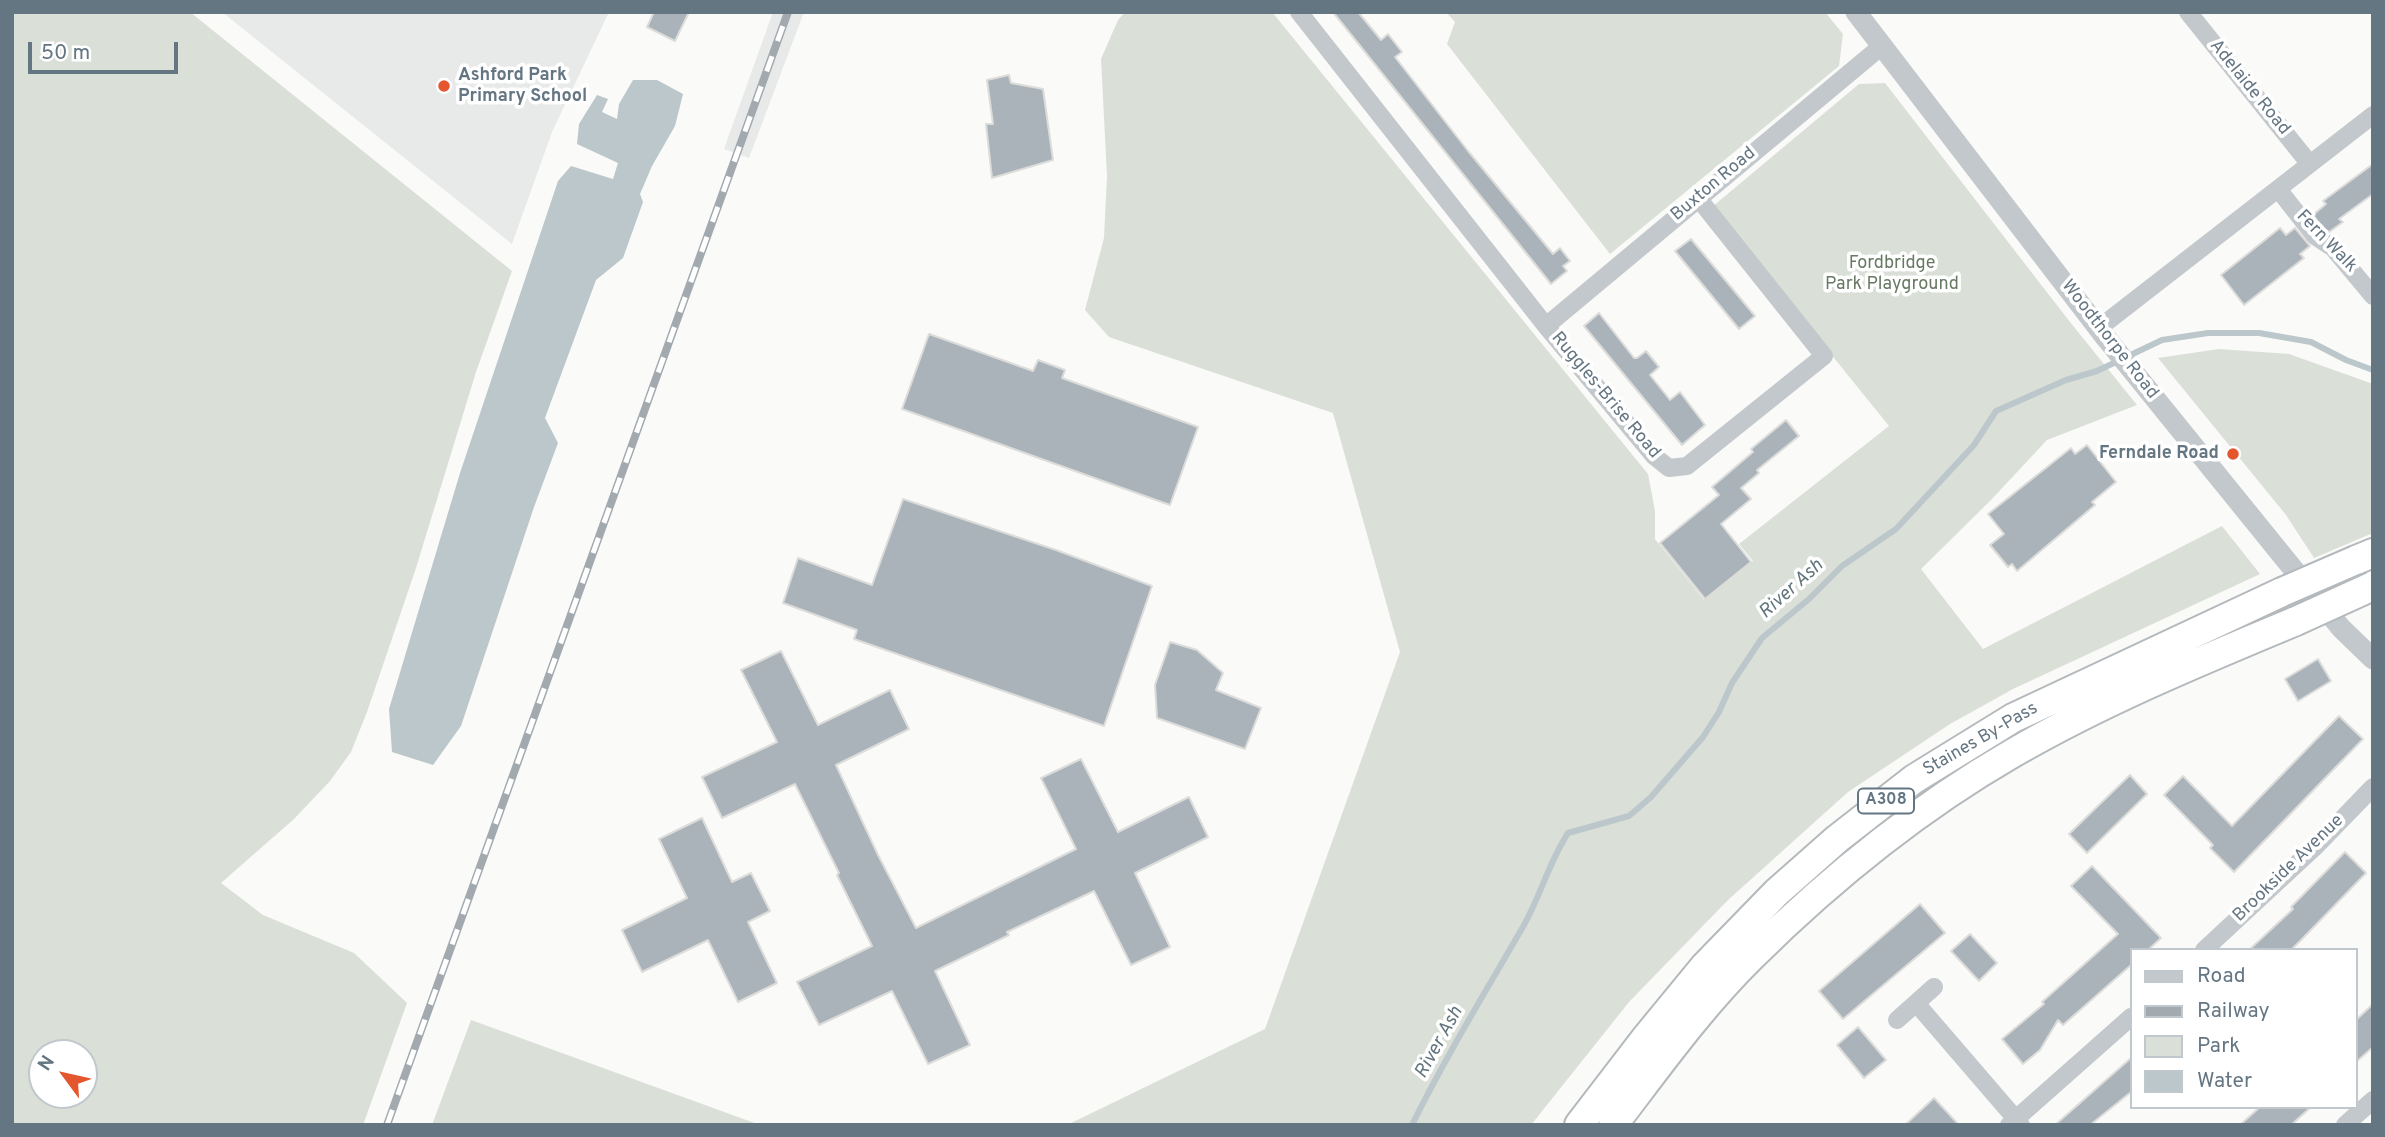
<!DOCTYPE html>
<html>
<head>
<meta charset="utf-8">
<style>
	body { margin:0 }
	#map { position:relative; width:2385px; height:1137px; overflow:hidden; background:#fafaf8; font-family:Overpass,sans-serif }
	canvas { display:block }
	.frame { position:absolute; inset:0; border:14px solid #657683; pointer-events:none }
	.legend { position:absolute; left:2130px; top:948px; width:228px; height:161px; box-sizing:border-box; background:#fff; border:2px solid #c1c8cd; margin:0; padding:9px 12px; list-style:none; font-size:21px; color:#657683 }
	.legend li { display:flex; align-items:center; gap:14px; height:35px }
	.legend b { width:35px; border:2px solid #c1c8cd }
	.north { position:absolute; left:28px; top:1039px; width:70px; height:70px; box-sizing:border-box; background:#fff; border:2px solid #c1c8cd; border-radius:50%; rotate:303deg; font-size:19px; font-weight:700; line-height:28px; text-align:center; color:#657683 }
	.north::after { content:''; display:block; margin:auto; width:24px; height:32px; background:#e4572e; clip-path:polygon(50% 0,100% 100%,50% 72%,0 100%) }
	.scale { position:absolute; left:28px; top:42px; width:150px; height:32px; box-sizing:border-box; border:4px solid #657683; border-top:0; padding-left:9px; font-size:21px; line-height:24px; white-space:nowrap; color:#657683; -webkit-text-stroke:5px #fff; paint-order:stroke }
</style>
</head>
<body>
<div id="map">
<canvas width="2385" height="1137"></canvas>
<div class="frame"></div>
<ul class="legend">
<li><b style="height:9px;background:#c3c8cc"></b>Road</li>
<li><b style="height:9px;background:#a2aab0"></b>Railway</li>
<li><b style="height:19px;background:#dadfd7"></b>Park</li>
<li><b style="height:19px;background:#bbc7cb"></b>Water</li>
</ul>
<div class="north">N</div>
<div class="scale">50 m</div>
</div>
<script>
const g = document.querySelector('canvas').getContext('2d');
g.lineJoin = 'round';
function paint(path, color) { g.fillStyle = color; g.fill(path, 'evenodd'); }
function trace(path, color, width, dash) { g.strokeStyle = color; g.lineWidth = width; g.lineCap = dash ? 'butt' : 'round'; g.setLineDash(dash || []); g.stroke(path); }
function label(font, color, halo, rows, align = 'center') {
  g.font = font + ' Overpass,sans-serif'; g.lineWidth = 7; g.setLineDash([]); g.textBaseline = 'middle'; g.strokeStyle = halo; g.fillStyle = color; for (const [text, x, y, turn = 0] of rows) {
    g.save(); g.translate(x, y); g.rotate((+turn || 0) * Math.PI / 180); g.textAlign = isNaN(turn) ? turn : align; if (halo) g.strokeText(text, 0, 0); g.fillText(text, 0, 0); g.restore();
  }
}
paint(new Path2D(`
	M222 12H609L552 132 512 244Z
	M773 12H804L749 158 724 149Z`), '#e8e9e9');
paint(new Path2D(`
	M12 12H190L512 271 476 372 416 568 367 712 351 752 330 781 294 819 221 883 263 915 354 953 407 1003 363 1125H12ZM42 1053H84V1095H42Z
	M1125 12H1272L1648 474 1655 511V539L1704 600 1753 561 1739 544 1889 426 1712 207 1859 84 1885 83 2070 322 2137 405 2047 440 1990 501 1921 569 1983 649 2222 526 2260 574 2013 689 1950 724 1848 792 1728 900 1629 1002 1531 1125H1067L1265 1029 1400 652 1333 413 1109 337 1085 310 1104 238 1107 176 1101 59 1118 20Z
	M1446 12H1825L1843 34 1839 66 1610 254 1447 44 1455 22Z
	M2219 349 2289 354 2373 384V533L2314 558 2286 515 2158 358Z
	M471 1020 760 1125H432Z`), '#dadfd7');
paint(new Path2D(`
	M633 80H657L683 94 675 126 652 166 640 194 643 202 623 258 596 280 545 418 558 443 534 507 461 726 433 765 392 752 389 709 460 473 558 181 571 166 613 179 618 163 577 144 579 124 597 95 608 99 602 112 617 119 619 104Z`), '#bbc7cb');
trace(new Path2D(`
	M1412 1125C1446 1056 1486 991 1524 925 1541 895 1548 864 1568 833L1629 816 1651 797 1703 737 1719 712 1732 683 1762 638 1809 599 1842 566 1896 529 1974 445 1996 411 2066 380 2097 371 2162 340 2208 333H2259L2311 342 2346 360 2373 370`), '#bbc7cb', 6);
const building = new Path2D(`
	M654 12H689L675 41 647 27Z
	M1333 12H1358L1381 40 1388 34 1402 52 1395 57 1468 151 1553 254 1560 248 1570 261 1563 266 1567 271 1551 284Z
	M1009 75 1011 83 1043 89 1053 160 992 178 986 124H993L987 80Z
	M2373 164V194L2339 219 2343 222 2329 232 2323 228 2313 215 2326 204 2323 201Z
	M2280 228 2286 235 2295 228 2310 246 2300 254 2304 258 2244 305 2221 275Z
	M1691 239 1755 316 1739 329 1675 251Z
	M1599 313 1634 358H1637L1646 351 1659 367 1650 375 1670 400 1680 392 1705 425 1682 445 1584 326Z
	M929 334 1033 371 1038 360 1065 370 1062 378 1198 427 1170 505 902 409Z
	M1786 420 1799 436 1757 470 1759 473 1741 488 1751 499 1721 524 1751 562 1705 599 1660 543 1719 495 1712 487 1753 452 1751 449Z
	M2087 445 2116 482 2092 502 2095 505 2017 571 2012 564 2008 567 1990 545 2004 534 1988 514 2071 448 2075 454Z
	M903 499 1056 550 1152 586 1104 726 854 639 857 630 783 603 798 558 872 585Z
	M1170 642 1197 650 1223 673 1216 690 1261 708 1245 749 1157 718 1155 685Z
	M781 651 818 725 890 690 909 729 836 765 878 855 916 928 1076 849 1041 778 1081 759 1118 832 1189 797 1208 837 1135 873 1170 947 1131 965 1094 891 1007 932 1009 935 935 971 970 1045 928 1064 892 991 819 1025 797 982 872 946 837 875 839 873 795 784 722 818 702 777 777 742 741 670Z
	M2318 659 2331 681 2298 701 2285 679Z
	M2339 716 2363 739 2234 872 2210 848 2213 845 2164 795 2183 776 2232 826Z
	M2130 775 2147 794 2087 853 2069 834Z
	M702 818 732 882 751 873 770 911 748 922 777 983 738 1002 708 940 642 972 622 930 687 898 659 839Z
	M2345 852 2366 873 2303 938 2291 950H2249L2293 909 2291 907Z
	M2092 866 2161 938 2148 950H2131V965L2063 1025 2058 1020 2040 1050 2023 1064 2002 1039 2044 1004 2042 1002 2118 934 2071 886Z
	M1920 904 1945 933 1843 1019 1819 991Z
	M1970 934 1997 963 1979 981 1951 951Z
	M2373 1004V1047L2355 1063V1021Z
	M1858 1027 1886 1060 1864 1078 1837 1045Z
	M2131 1058V1092L2090 1125H2055Z
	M1934 1098 1959 1125H1905Z
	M2260 1107H2311L2291 1125H2240Z`);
paint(building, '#aab3b9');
trace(building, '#dcdcda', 2);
const trunk = new Path2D(`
	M2356 560 2373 553
	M1579 1125 1645 1039 1705 966 1777 892 1837 839 1914 779 2013 718 2282 592
	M1613 1125C1656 1069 1700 1007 1751 957 1830 879 1916 809 2013 753 2103 701 2200 661 2296 621`);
trace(trunk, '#b4b9bd', 32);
trace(new Path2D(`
	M1299 12 1546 326 1654 456 1669 468 1687 466 1824 356 1698 198
	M2188 12 2309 163
	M2278 189 2315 236 2333 248 2373 296
	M1546 326 1883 45
	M2099 328 2373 115
	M2204 950 2315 847 2373 787
	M1916 1003 2021 1125
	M1897 1020 1934 987
	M2009 1125 2131 1017
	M2345 1125 2373 1100`), '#c3c8cc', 18);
trace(new Path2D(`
	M1856 12 2106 338 2341 628 2373 659`), '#c3c8cc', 21);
trace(trunk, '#fff', 28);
const rail = new Path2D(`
	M387 1125 788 12`);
trace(rail, '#a2aab0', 8);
trace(rail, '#fff', 5, [16]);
const trunkBridge = new Path2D(`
	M2282 592 2356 560
	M2296 621 2373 586`);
trace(trunkBridge, '#b4b9bd', 32, []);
trace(trunkBridge, '#fff', 28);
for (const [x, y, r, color] of [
	[444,86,7,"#e4572e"],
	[2233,454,7,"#e4572e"]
]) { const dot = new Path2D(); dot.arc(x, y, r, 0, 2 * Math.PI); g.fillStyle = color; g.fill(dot); trace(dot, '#fff', 2.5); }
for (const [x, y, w] of [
	[1886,801,56]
]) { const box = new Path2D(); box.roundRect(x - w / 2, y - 12.5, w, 25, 5); g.fillStyle = '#fff'; g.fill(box); trace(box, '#657683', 2); }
label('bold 16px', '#657683', null, [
	["A308",1886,801]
]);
label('bold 18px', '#657683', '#fff', [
	["Ashford Park",458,76],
	["Primary School",458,97],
	["Ferndale Road",2219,454,"right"]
], 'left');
label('18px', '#657683', '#fff', [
	["Adelaide Road",2249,88,51],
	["Buxton Road",1714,185,-40],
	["Fern Walk",2326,242,46],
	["Woodthorpe Road",2109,340,52],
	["Ruggles-Brise Road",1605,396,50],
	["Staines By-Pass",1981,740,-30],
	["Brookside Avenue",2289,869,-44]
]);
label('18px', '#687a64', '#fff', [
	["Fordbridge",1892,264],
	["Park Playground",1892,285]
]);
label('italic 19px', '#60757c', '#fff', [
	["River Ash",1792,590,-42],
	["River Ash",1440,1043,-61]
]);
</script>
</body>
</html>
